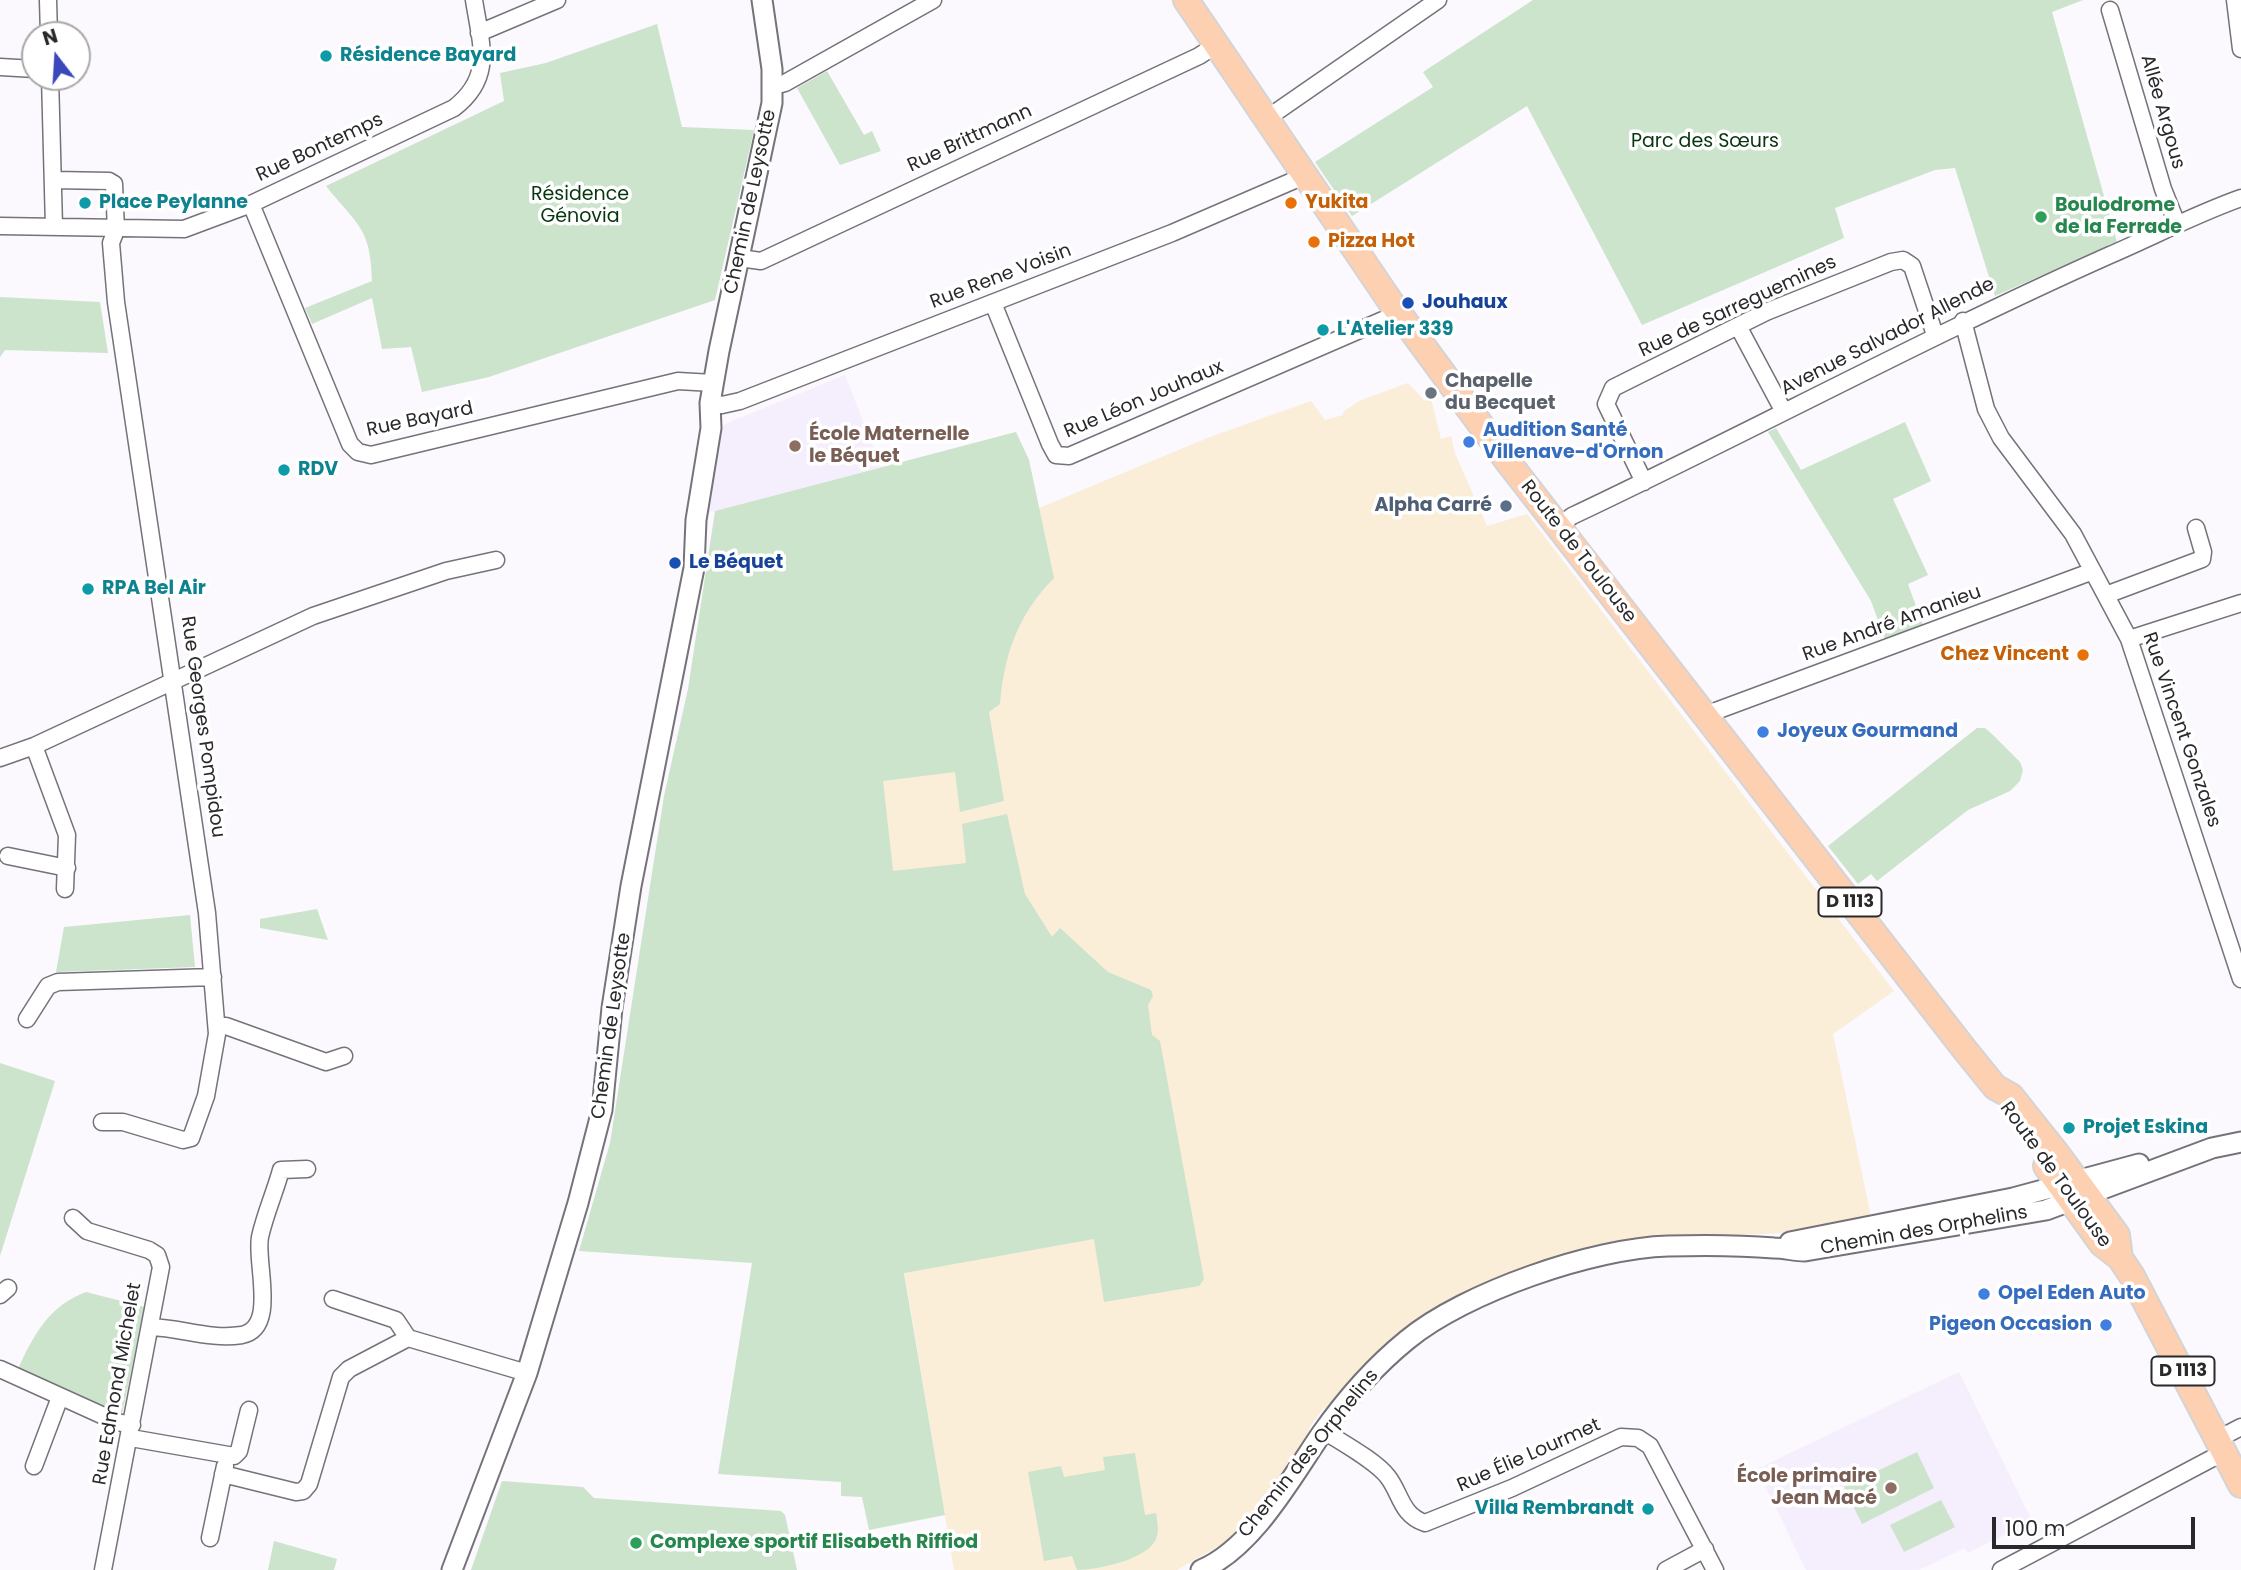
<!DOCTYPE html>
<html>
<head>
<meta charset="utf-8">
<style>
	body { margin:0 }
	#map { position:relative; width:2241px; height:1570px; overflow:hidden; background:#fbf8fe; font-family:Poppins,sans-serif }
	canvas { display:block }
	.north { position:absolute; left:21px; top:21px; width:70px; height:70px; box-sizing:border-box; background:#fff; border:2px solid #a9a9aa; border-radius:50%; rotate:343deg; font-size:19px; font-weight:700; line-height:28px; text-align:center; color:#29282b }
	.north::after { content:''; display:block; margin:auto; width:24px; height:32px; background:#3a48bb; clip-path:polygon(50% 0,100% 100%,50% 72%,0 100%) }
	.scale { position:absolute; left:1992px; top:1517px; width:203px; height:32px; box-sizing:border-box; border:4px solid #29282b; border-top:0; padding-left:9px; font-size:21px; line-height:24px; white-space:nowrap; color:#29282b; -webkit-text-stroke:5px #fff; paint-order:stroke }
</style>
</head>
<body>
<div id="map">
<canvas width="2241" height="1570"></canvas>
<div class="north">N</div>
<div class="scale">100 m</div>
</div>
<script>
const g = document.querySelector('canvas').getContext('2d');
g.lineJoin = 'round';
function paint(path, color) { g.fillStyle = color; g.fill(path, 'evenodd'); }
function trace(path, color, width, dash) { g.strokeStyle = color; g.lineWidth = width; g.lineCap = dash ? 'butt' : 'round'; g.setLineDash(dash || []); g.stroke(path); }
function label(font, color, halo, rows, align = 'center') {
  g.font = font + ' Poppins,sans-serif'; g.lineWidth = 7; g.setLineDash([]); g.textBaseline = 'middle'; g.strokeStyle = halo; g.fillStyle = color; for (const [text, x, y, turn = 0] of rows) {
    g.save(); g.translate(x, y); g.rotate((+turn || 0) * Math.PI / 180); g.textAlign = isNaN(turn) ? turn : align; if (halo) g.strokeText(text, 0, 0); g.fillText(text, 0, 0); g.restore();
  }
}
paint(new Path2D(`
	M845 375 881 467 707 513 721 430 725 424Z
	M1959 1372 2032 1521 1968 1553 1965 1548 1919 1570H1806L1757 1469Z`), '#f5eefd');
paint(new Path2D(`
	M1408 383 1425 401 1431 398 1441 439 1451 436 1455 453 1487 526 1527 514 1894 991 1833 1034 1871 1217 1791 1233 1673 1237 1498 1279 1437 1306 1406 1329 1370 1362 1329 1406 1323 1409 1309 1428V1435L1254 1515 1224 1543 1177 1570H954L823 782 970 444 1016 432 1029 460 1039 508 1210 437 1311 401 1325 420 1343 415V412L1359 401Z`), '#faeed9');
paint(new Path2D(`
	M1533 0H2083L2052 12 2117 242 1995 296 1955 168 1935 170 1835 208 1844 238 1642 325 1527 106 1352 216 1315 162 1433 87 1423 72Z
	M657 24 682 127 754 130 715 300 489 377 422 392 411 347 382 349 372 298 312 324 305 308 372 281C371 227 357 225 326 186L504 101 500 73 546 63Z
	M827 71 864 135 872 131 881 151 840 165 797 88Z
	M0 297 100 302 108 353 5 350 0 357Z
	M1905 422 1931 481 1893 499 1928 575 1908 584 1923 625 1885 639 1871 601 1768 432 1776 428 1801 470Z
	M1016 432 1029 460 1054 578C1018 614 1004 655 1000 704L989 712 1004 801 960 812 955 772 883 781 893 871 966 863 962 824 1007 814 1025 894 1052 937 1060 928 1108 972 1151 990 1153 996 1148 1005 1152 1035 1160 1041 1204 1279 1199 1286 1104 1302 1094 1239 904 1273 945 1515 869 1530 862 1497 841 1496V1482L718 1474 752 1263 579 1251 610 1143 664 796 688 689 715 511Z
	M1977 728H1985L1993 735 2020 762 2023 770 2020 781 2010 791 1968 810 1877 881 1871 874 1858 884 1828 846Z
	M317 909 328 940 260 928V919Z
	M190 915 195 967 56 972 64 927Z
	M0 1063 55 1081 0 1256Z
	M86 1292 145 1307 122 1414 18 1369C34 1334 49 1306 86 1292Z
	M1917 1452 1934 1488 1862 1524 1844 1487Z
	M1135 1453 1145 1515 1156 1513C1157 1520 1159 1530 1157 1536 1152 1559 1097 1570 1077 1570L1072 1556 1044 1561 1028 1472 1061 1466 1064 1477 1105 1470 1103 1457Z
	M502 1481 583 1487 594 1498 781 1511 785 1515 797 1570H471Z
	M1941 1500 1955 1527 1904 1552 1890 1525Z
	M274 1541 337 1559 334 1570H268Z`), '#cce3cc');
const minor = new Path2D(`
	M48 0 49 35
	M2235 0 2241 49
	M2110 10 2163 189 2177 224
	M479 33 557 0
	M0 67 35 69
	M50 77 54 227
	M773 86 785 83 933 0
	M1266 119 1438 0
	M54 180 109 181 114 184 116 230 111 243 116 302 207 913 217 1034 206 1096 191 1138 183 1140 123 1122H102
	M251 204 350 444 358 452 371 455 678 381 713 383
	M0 226 184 229 251 204 454 108C494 77 481 45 474 0
	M739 258 761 261 1199 56 1216 45
	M993 303 1050 444 1056 455 1069 456 1399 313
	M1963 321 1986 409 2001 438 2073 534 2129 639 2241 979
	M1738 326 1784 412
	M710 403 722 405 740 401 1172 233 1304 176
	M1644 482 1606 404 1613 388 1635 377 1766 312 1891 262 1903 260 1912 266 1935 335
	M1559 526 1572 516C1752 431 1928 336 2110 255 2154 236 2196 214 2241 198
	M2106 595 2202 559 2203 552 2196 528
	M2129 639 2241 603
	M1705 715 2093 571
	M34 746 67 835 65 889
	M0 758 34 746 313 616 446 571 496 560
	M8 856 67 868
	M27 1019 48 986 58 982 213 977
	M217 1026H226L326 1062 344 1056
	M73 1218 87 1231 149 1250 157 1255 161 1267 103 1570
	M0 1295 8 1288
	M333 1299 396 1320 408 1338
	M151 1327C182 1328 210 1340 242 1335 278 1328 255 1262 260 1237 265 1214 275 1192 281 1170L307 1169
	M0 1369 117 1422 132 1425
	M1324 1431C1341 1442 1376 1461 1388 1477 1401 1494 1401 1515 1425 1523L1512 1488 1621 1437 1638 1438 1650 1446 1715 1570
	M131 1438 234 1456 239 1451 249 1410
	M2218 1439 2241 1427
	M34 1466 60 1397
	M223 1474 296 1492 303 1491 309 1484 341 1377 349 1369 408 1338 527 1373
	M210 1538 225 1466
	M1666 1570 1705 1549
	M2001 1570 2224 1452`);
const tertiary = new Path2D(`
	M1790 1242 2013 1198 2139 1164
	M452 1570 527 1373 578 1203 602 1110 612 1008 631 886 694 568 696 520 711 428 710 403 719 351 772 103V69L762 0
	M1201 1570C1253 1548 1291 1478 1322 1433 1346 1399 1375 1366 1407 1340 1465 1292 1594 1248 1668 1246 1703 1245 1739 1245 1774 1248 1785 1248 1794 1251 1805 1251L2046 1210 2212 1148 2241 1142`);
const primary = new Path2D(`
	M1186 0 1390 301 1508 462 1965 1050 1995 1087 2011 1096 2058 1155 2117 1235 2120 1258
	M2046 1166 2102 1244 2120 1258 2132 1276 2241 1485`);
trace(minor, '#757279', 19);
trace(tertiary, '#757279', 23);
trace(primary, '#d4d4d5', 28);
trace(minor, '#fff', 16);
trace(tertiary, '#fff', 19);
trace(primary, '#fdd0b2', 24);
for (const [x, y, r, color] of [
	[326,56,7,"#0f9aa8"],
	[85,203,7,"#0f9aa8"],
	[1291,203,7,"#e8710a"],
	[2041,217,7,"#2e9e5b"],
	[1314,242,7,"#e8710a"],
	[1408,303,7,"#1a4fb4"],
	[1323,330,7,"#0f9aa8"],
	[1431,393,7,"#6b7280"],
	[1469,442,7,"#3f7fe0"],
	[795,446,7,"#8d6e63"],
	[284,470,7,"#0f9aa8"],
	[1506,506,7,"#5c6f8a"],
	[675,563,7,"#1a4fb4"],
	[88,589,7,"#0f9aa8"],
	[2083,655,7,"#e8710a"],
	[1763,732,7,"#3f7fe0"],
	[2069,1128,7,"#0f9aa8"],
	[1984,1294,7,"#3f7fe0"],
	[2106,1325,7,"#3f7fe0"],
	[1891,1488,7,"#8d6e63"],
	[1648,1509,7,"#0f9aa8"],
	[636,1543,7,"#2e9e5b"]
]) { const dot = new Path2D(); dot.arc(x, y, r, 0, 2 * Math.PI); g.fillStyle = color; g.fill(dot); trace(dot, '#fff', 2.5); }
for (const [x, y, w] of [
	[1850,902,63],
	[2183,1371,63]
]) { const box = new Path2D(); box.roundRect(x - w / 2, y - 14.5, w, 29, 5); g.fillStyle = '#fff'; g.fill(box); trace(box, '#29282b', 2); }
label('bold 18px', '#29282b', null, [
	["D 1113",1850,902],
	["D 1113",2183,1371]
]);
label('bold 19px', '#0d838f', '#fff', [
	["Résidence Bayard",340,56],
	["Place Peylanne",99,203],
	["L'Atelier 339",1337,330],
	["RDV",298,470],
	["RPA Bel Air",102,589],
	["Projet Eskina",2083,1128],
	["Villa Rembrandt",1634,1509,"right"]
], 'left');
label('19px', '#29282b', '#fff', [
	["Allée Argous",2162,112,74],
	["Rue Brittmann",970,139,-25],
	["Rue Bontemps",320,148,-25],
	["Chemin de Leysotte",751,202,-78],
	["Rue Rene Voisin",1001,277,-21],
	["Rue de Sarreguemines",1738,307,-25],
	["Avenue Salvador Allende",1888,337,-27],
	["Rue Léon Jouhaux",1144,400,-23],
	["Rue Bayard",420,420,-12],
	["Route de Toulouse",1578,552,52],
	["Rue André Amanieu",1892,624,-20],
	["Rue Georges Pompidou",202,727,82],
	["Rue Vincent Gonzales",2181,730,71],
	["Chemin de Leysotte",612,1026,-82],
	["Route de Toulouse",2055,1175,54],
	["Chemin des Orphelins",1924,1231,-10],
	["Rue Edmond Michelet",118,1384,-80],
	["Chemin des Orphelins",1309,1454,-51],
	["Rue Élie Lourmet",1529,1456,-24]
]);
label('19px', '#07360e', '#fff', [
	["Parc des Sœurs",1705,142],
	["Résidence",580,195],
	["Génovia",580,217]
]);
label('bold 19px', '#c56008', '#fff', [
	["Yukita",1305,203],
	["Pizza Hot",1328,242],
	["Chez Vincent",2069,655,"right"]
], 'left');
label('bold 19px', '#27864d', '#fff', [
	["Boulodrome",2055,206],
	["de la Ferrade",2055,228],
	["Complexe sportif Elisabeth Riffiod",650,1543]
], 'left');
label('bold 19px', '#164399', '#fff', [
	["Jouhaux",1422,303],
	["Le Béquet",689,563]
], 'left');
label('bold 19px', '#5b616d', '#fff', [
	["Chapelle",1445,382],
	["du Becquet",1445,404]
], 'left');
label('bold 19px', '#366cbe', '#fff', [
	["Audition Santé",1483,431],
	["Villenave-d'Ornon",1483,453],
	["Joyeux Gourmand",1777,732],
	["Opel Eden Auto",1998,1294],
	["Pigeon Occasion",2092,1325,"right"]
], 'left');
label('bold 19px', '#785e54', '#fff', [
	["École Maternelle",809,435],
	["le Béquet",809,457],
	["École primaire",1877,1477,"right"],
	["Jean Macé",1877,1499,"right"]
], 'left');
label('bold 19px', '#4e5e75', '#fff', [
	["Alpha Carré",1492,506]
], 'right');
</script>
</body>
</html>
